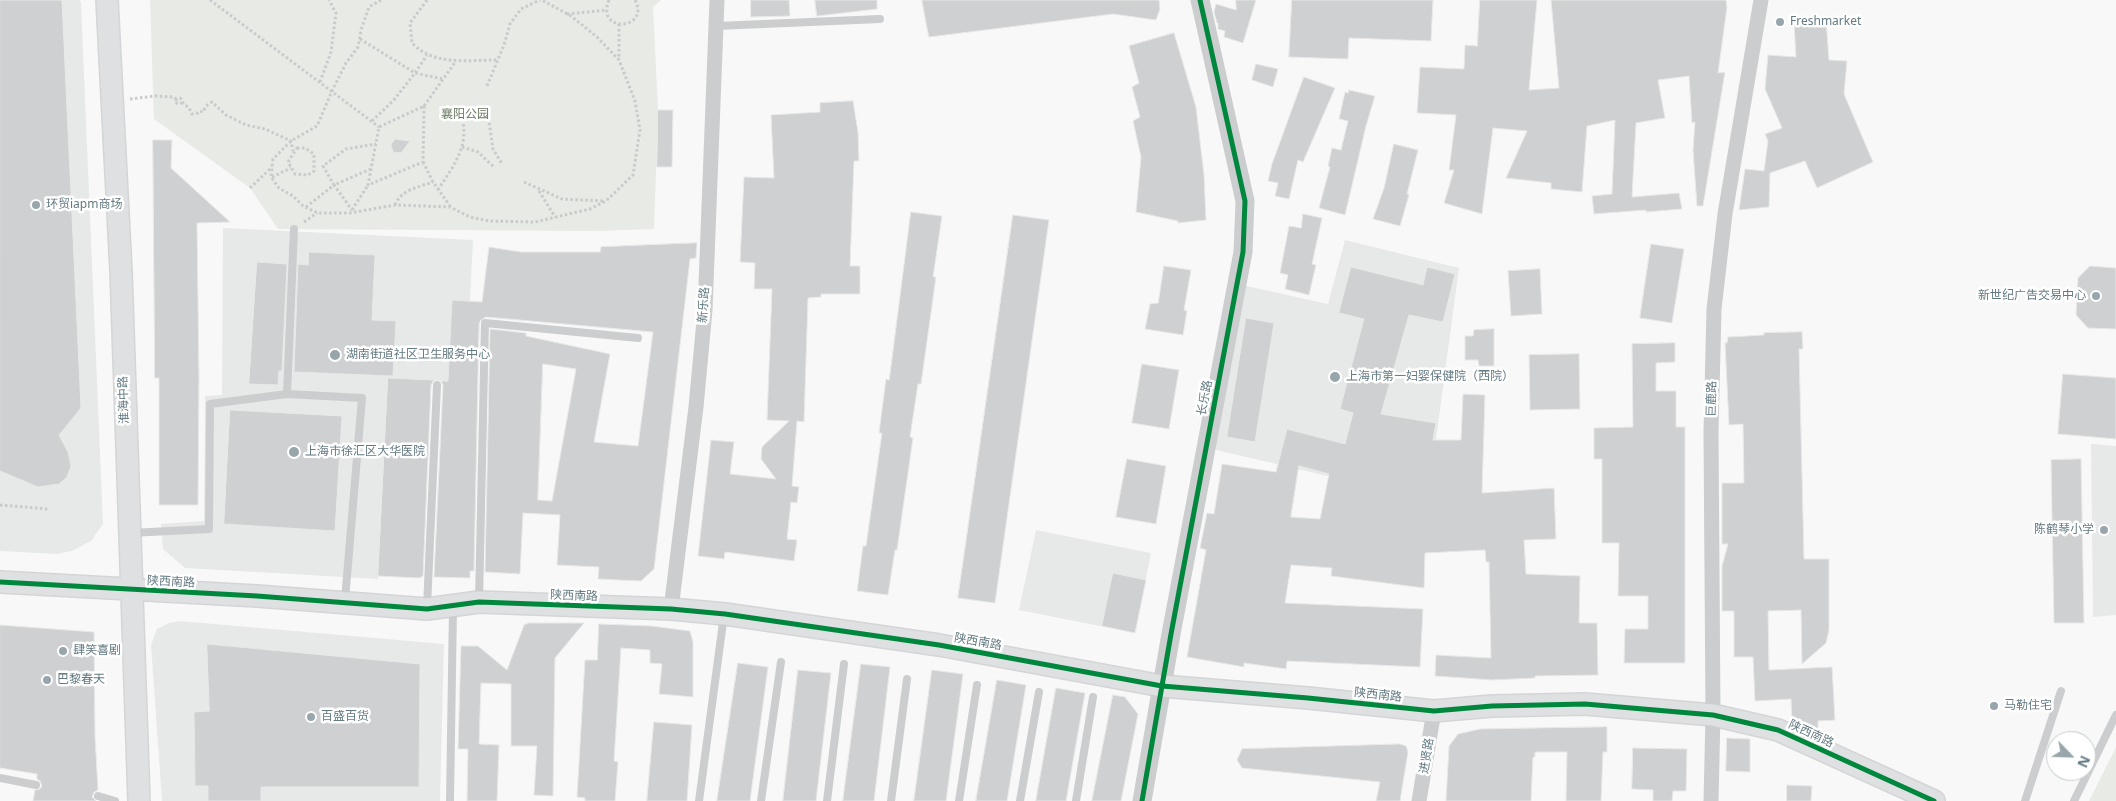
<!DOCTYPE html>
<html>
<head>
<meta charset="utf-8">
<style>
	body { margin:0 }
	#map { position:relative; width:2116px; height:801px; overflow:hidden; background:#f8f8f8; font-family:"Noto Sans",sans-serif }
	canvas { display:block }
	.north { position:absolute; left:2046px; top:731px; width:50px; height:50px; box-sizing:border-box; background:#fff; border:1px solid #c1cacd; border-radius:50%; rotate:114deg; font-size:14px; font-weight:700; line-height:20px; text-align:center; color:#637a82 }
	.north::after { content:''; display:block; margin:auto; width:18px; height:22px; background:#97a6ab; clip-path:polygon(50% 0,100% 100%,50% 72%,0 100%) }
</style>
</head>
<body>
<div id="map">
<canvas width="2116" height="801"></canvas>
<div class="north">N</div>
</div>
<script>
const g = document.querySelector('canvas').getContext('2d');
g.lineJoin = 'round';
function paint(path, color) { g.fillStyle = color; g.fill(path, 'evenodd'); }
function trace(path, color, width, dash) { g.strokeStyle = color; g.lineWidth = width; g.lineCap = dash ? 'butt' : 'round'; g.setLineDash(dash || []); g.stroke(path); }
function label(font, color, halo, rows, align = 'center') {
  g.font = font + ' "Noto Sans","Noto Sans SC",sans-serif'; g.lineWidth = 5; g.setLineDash([]); g.textBaseline = 'middle'; g.strokeStyle = halo; g.fillStyle = color; for (const [text, x, y, turn = 0] of rows) {
    g.save(); g.translate(x, y); g.rotate((+turn || 0) * Math.PI / 180); g.textAlign = isNaN(turn) ? turn : align; if (halo) g.strokeText(text, 0, 0); g.fillText(text, 0, 0); g.restore();
  }
}
paint(new Path2D(`
	M0 0H80L81 3 103 524 91 541 72 551 57 554 0 551Z
	M223 228 473 240 470 301 481 302 477 382 388 379 378 579 185 568 163 549 161 524 204 521 205 396 222 395Z
	M1345 240 1459 268 1430 484 1379 488 1212 449 1242 285 1328 304Z
	M2091 444 2116 446V615L2093 617Z
	M1036 530 1151 553 1135 633 1019 610Z
	M180 621 444 644 440 801H162L151 645 157 629 169 623Z`), '#e7e9e8');
paint(new Path2D(`
	M150 0H661L653 7 658 110 654 229 597 231 278 229 250 188 154 119Z
	M2116 747V801H2089Z`), '#e8eae5');
const building = new Path2D(`
	M0 0H62L81 408 59 435 68 452 71 466 67 477 59 484 38 487 0 471Z
	M751 0H789L790 16 751 17Z
	M815 0H877V9L817 16Z
	M922 0H1159L1160 9 1156 20 1113 14 929 37Z
	M1236 0H1256L1243 43 1224 37 1225 31 1218 29V23H1217L1214 12 1216 4 1236 10Z
	M1292 0H1433L1431 41 1349 38 1348 59 1289 57Z
	M1480 0H1537L1529 90 1559 88 1551 0H1726L1727 7 1718 73 1725 72 1703 206H1697L1693 150 1695 122 1692 123 1689 76 1658 80 1665 118 1636 123 1632 197 1679 193 1682 209 1646 212V210L1594 214 1592 196 1612 194 1615 120 1587 126 1582 192 1551 189V183L1506 178 1527 131 1493 128 1482 214 1444 203 1454 170H1449L1456 115 1417 113 1420 67 1464 69 1465 45 1477 46Z
	M1826 20 1829 60 1847 61 1844 94 1873 162 1817 188 1805 161 1770 173 1769 207 1739 210 1745 169 1764 171 1768 141 1765 134 1782 128 1765 89 1768 55 1796 57 1794 23Z
	M1174 33 1196 107 1204 175 1206 220 1178 223V221L1136 212 1141 157 1133 121 1140 117 1132 87 1139 83 1129 46Z
	M1256 64 1278 69 1273 87 1252 80Z
	M1304 77 1335 88 1303 162 1298 160 1289 199 1275 196 1278 183 1268 181 1272 164Z
	M1349 90 1375 96 1366 126 1345 215 1319 208 1330 167 1328 166 1332 148 1341 150 1348 121 1339 119 1345 92 1348 93Z
	M853 101 858 132 859 161H854L850 266H860V294H821V297L808 298 804 422 797 421 792 486 799 487 797 503 791 502 787 539 797 540 794 561 725 552 724 559 698 556 711 440 734 442 730 474 776 479 761 459 762 447 789 421 767 420 772 289H754L755 263 740 262 744 177 774 178 771 115 820 112V103Z
	M658 110H673L672 167H657Z
	M395 139 410 141 401 153 393 152 391 145Z
	M153 140H172L171 168 230 222 197 223 199 377 198 505H159V378H155Z
	M1394 144 1418 150 1407 194 1409 195 1400 226 1373 219 1384 188Z
	M911 212 942 216 933 277H936L921 384H918L910 437 913 438 897 550H895L888 595 857 591 863 546H866L882 433H879L886 379 889 380Z
	M1303 214 1322 218 1312 264 1316 265 1309 295 1285 289 1288 275 1280 273 1289 226 1301 228Z
	M1013 215 1049 220 995 603 958 598Z
	M697 243 696 258 690 259 654 569 641 581 598 579 599 567 557 565 560 515 523 513 520 574 485 572 490 329 526 333V336L610 354 594 442 638 446 653 332 486 317 481 320 479 323 474 571H470V578L434 577 443 385 441 381H448L452 300 482 302 489 247 521 252H600L601 247ZM543 364 576 369 552 501 538 500Z
	M1651 244 1684 249 1672 323 1640 318Z
	M309 252 375 255 372 320 396 321 393 376 294 372 298 264 308 265Z
	M257 262 287 264 282 371H279L278 385 249 384Z
	M1164 266 1191 270 1184 310 1187 311 1183 335 1145 329 1150 304 1158 303Z
	M2090 266 2116 268V329L2088 328 2076 315 2078 278Z
	M1351 267 1423 285 1427 267 1455 274 1443 322 1409 315 1381 414 1436 423 1433 440H1461L1463 394 1485 395 1482 493 1554 488 1556 539 1524 540 1526 574 1580 576 1579 623H1597L1598 675 1535 676V678L1492 680 1435 676 1436 655 1491 658 1489 562H1486L1485 550 1425 553 1424 588 1331 576 1332 568 1291 565 1285 603 1423 609 1420 667 1287 661 1286 669 1244 663V667L1187 657 1206 550 1200 548 1207 513 1214 514 1222 464 1276 472 1287 429 1345 444 1353 413 1340 409 1364 319 1339 313ZM1299 466 1329 474 1320 519 1291 517Z
	M1540 269 1542 314 1511 316 1508 271Z
	M1246 318 1274 323 1255 442 1227 437Z
	M1494 329V366H1479L1478 360H1465V336H1473L1474 330Z
	M1802 332 1803 349H1799L1804 559H1829V630L1826 643 1802 664 1801 610 1768 611 1769 670 1832 667 1835 720 1818 721V733L1792 723 1791 699 1755 701 1753 657H1734V611H1722V566L1728 544H1722V483H1744L1743 424 1729 425 1725 343H1727L1728 337 1764 335V333Z
	M1675 343V362L1656 363V391H1676V427H1685V663H1624L1625 629H1648V596H1618L1619 543H1602V459H1594V428L1633 427 1632 344Z
	M1579 354 1580 409 1530 410 1529 355Z
	M1142 364 1179 370 1169 429 1132 423Z
	M2063 374 2116 378V439L2058 434Z
	M388 378 434 380 431 385 423 576 419 578 378 576Z
	M230 410 342 416 335 531 224 524Z
	M1127 459 1166 466 1156 524 1116 517Z
	M2081 459 2084 623H2054L2051 460Z
	M1113 573 1146 580 1135 633 1102 626Z
	M529 623H584L555 658 553 796 534 795 537 746H511V684L481 683 479 744 499 745 497 801H467L468 749H458L461 646H478L507 670 524 625Z
	M599 624 652 626 690 631 693 642V697L659 694 662 664 650 663V650L621 648 614 761 618 762 615 801H585V798L577 797 585 660H597Z
	M0 625 94 632 95 736 98 790 94 792 92 797 96 801H33L35 790 40 789 42 786 40 781 37 779V774L0 768Z
	M207 644 420 664 419 787H261V801H208V786H195L194 712 209 711Z
	M738 663 768 667 750 801H717Z
	M861 664 890 667 874 801H843Z
	M798 670 831 673 816 801H783Z
	M932 670 963 674 946 801H914Z
	M997 680 1026 685 1007 801H976Z
	M1056 688 1085 693 1066 801H1036Z
	M1113 695 1125 697 1138 714 1121 801H1092Z
	M654 722 692 725 687 801H647Z
	M1607 727V752H1603L1601 801H1566L1567 752H1535V757H1533L1531 801H1446L1449 746 1458 734 1480 729Z
	M1727 738 1750 739V772L1726 771Z
	M1400 744 1406 746 1408 752 1400 801H1376L1380 782 1242 768 1237 760 1242 749Z
	M1633 748 1687 749 1686 791H1673L1672 801H1653V790L1632 789Z
	M1787 785 1812 786 1811 801H1787Z`);
paint(building, '#ced0d1');
trace(building, '#e8e8e8', 1);
const secondary = new Path2D(`
	M107 0 121 271 139 801
	M0 582 257 596 427 609 479 602 671 609 725 614 939 645 1162 686 1308 698 1434 711 1492 706 1585 704 1713 715 1778 730 1934 801`);
trace(secondary, '#d4d5d6', 24);
trace(new Path2D(`
	M210 0 379 127
	M381 0 369 7 361 30 358 47 346 63 332 91 317 126 291 141 273 159 271 177 279 188 293 196 303 206 318 213H350L395 205 450 207 470 217 489 221 535 222 590 209 606 201 633 175 640 130 635 101 619 60 597 37 571 16 542 0
	M427 0 410 23 412 43C434 66 467 60 497 60
	M609 0C595 34 651 30 635 0
	M567 14 606 10
	M619 24V60
	M360 39 415 73 427 55
	M320 82 331 52 336 13 329 0
	M487 86 504 45 510 24 521 9 540 0
	M176 101a3 3 0 1 1 6 0a3 3 0 1 1-6 0Z
	M130 99 155 96 174 97 177 100
	M182 102 189 108 192 114 198 113 200 111 203 112 206 106 212 102 226 115 246 125 265 129 291 141 293 151
	M424 106 423 162 368 185 379 127Z
	M424 106 456 61
	M487 108 493 149 502 164
	M372 121 393 101 415 73 443 79
	M462 147 478 152 495 168
	M297 148H305L314 154V171L308 175 295 174 288 162Z
	M423 162 433 182 450 206
	M371 169 334 185 323 166 346 149 376 144
	M272 177 291 168
	M524 182 562 199 604 201
	M250 188 272 167
	M438 190C451 169 468 149 463 123
	M539 191 555 217
	M395 205C401 190 418 187 433 182
	M306 207 334 185 352 210
	M352 210 368 185
	M304 222 317 213
	M0 505 48 509`), '#c9cacb', 3, [2.5, 2.5]);
trace(new Path2D(`
	M717 26 880 19
	M287 394 362 398 345 600
	M130 533 209 529 210 404 287 394 294 229
	M479 600 485 323 638 338
	M427 607 437 385
	M0 778 36 785
	M98 796 115 801
	M450 801 453 607
	M699 801 724 615
	M761 801 781 662
	M827 801 844 664
	M891 801 907 679
	M959 801 977 685
	M1020 801 1039 692
	M1076 801 1093 697
	M2025 801 2061 691
	M2074 801 2116 715`), '#cbcdce', 8);
trace(new Path2D(`
	M671 609 696 407 705 310 717 0
	M1419 801 1434 711
	M1711 801 1713 715 1711 432 1714 309 1725 214 1761 0`), '#cbcdce', 15);
trace(new Path2D(`
	M1142 801 1171 634 1243 252 1245 201 1200 0`), '#cbcdce', 19);
trace(secondary, '#dfe0e1', 21);
trace(new Path2D(`
	M0 582 257 596 427 609 479 602 671 609 725 614 939 645 1162 686 1308 698 1434 711 1492 706 1585 704 1713 715 1778 730 1934 801
	M1142 801 1171 634 1243 252 1245 201 1200 0`), '#00873e', 5);
for (const [x, y, r, color] of [
	[1780,22,5,"#97a6ab"],
	[36,205,5,"#97a6ab"],
	[2096,296,5,"#97a6ab"],
	[335,355,6,"#97a6ab"],
	[1335,377,6,"#97a6ab"],
	[294,452,6,"#97a6ab"],
	[2104,530,5,"#97a6ab"],
	[63,651,5,"#97a6ab"],
	[47,680,5,"#97a6ab"],
	[1994,706,5,"#97a6ab"],
	[311,717,5,"#97a6ab"]
]) { const dot = new Path2D(); dot.arc(x, y, r, 0, 2 * Math.PI); g.fillStyle = color; g.fill(dot); trace(dot, '#fff', 2); }
label('12px', '#637a82', '#fff', [
	["Freshmarket",1790,22],
	["环贸iapm商场",46,205],
	["新世纪广告交易中心",2086,296,"right"],
	["湖南街道社区卫生服务中心",346,355],
	["上海市第一妇婴保健院（西院）",1346,377],
	["上海市徐汇区大华医院",305,452],
	["陈鹤琴小学",2094,530,"right"],
	["肆笑喜剧",73,651],
	["巴黎春天",57,680],
	["马勒住宅",2004,706],
	["百盛百货",321,717]
], 'left');
label('12px', '#6b7a62', '#fff', [
	["襄阳公园",465,115]
]);
label('12px', '#637a82', '#fff', [
	["新乐路",704,305,-86],
	["长乐路",1205,398,-79],
	["巨鹿路",1712,399,-89],
	["淮海中路",124,400,-92],
	["陕西南路",171,582,3],
	["陕西南路",574,596,2],
	["陕西南路",978,642,10],
	["陕西南路",1378,695,6],
	["陕西南路",1811,734,25],
	["进贤路",1427,756,-81]
]);
</script>
</body>
</html>
